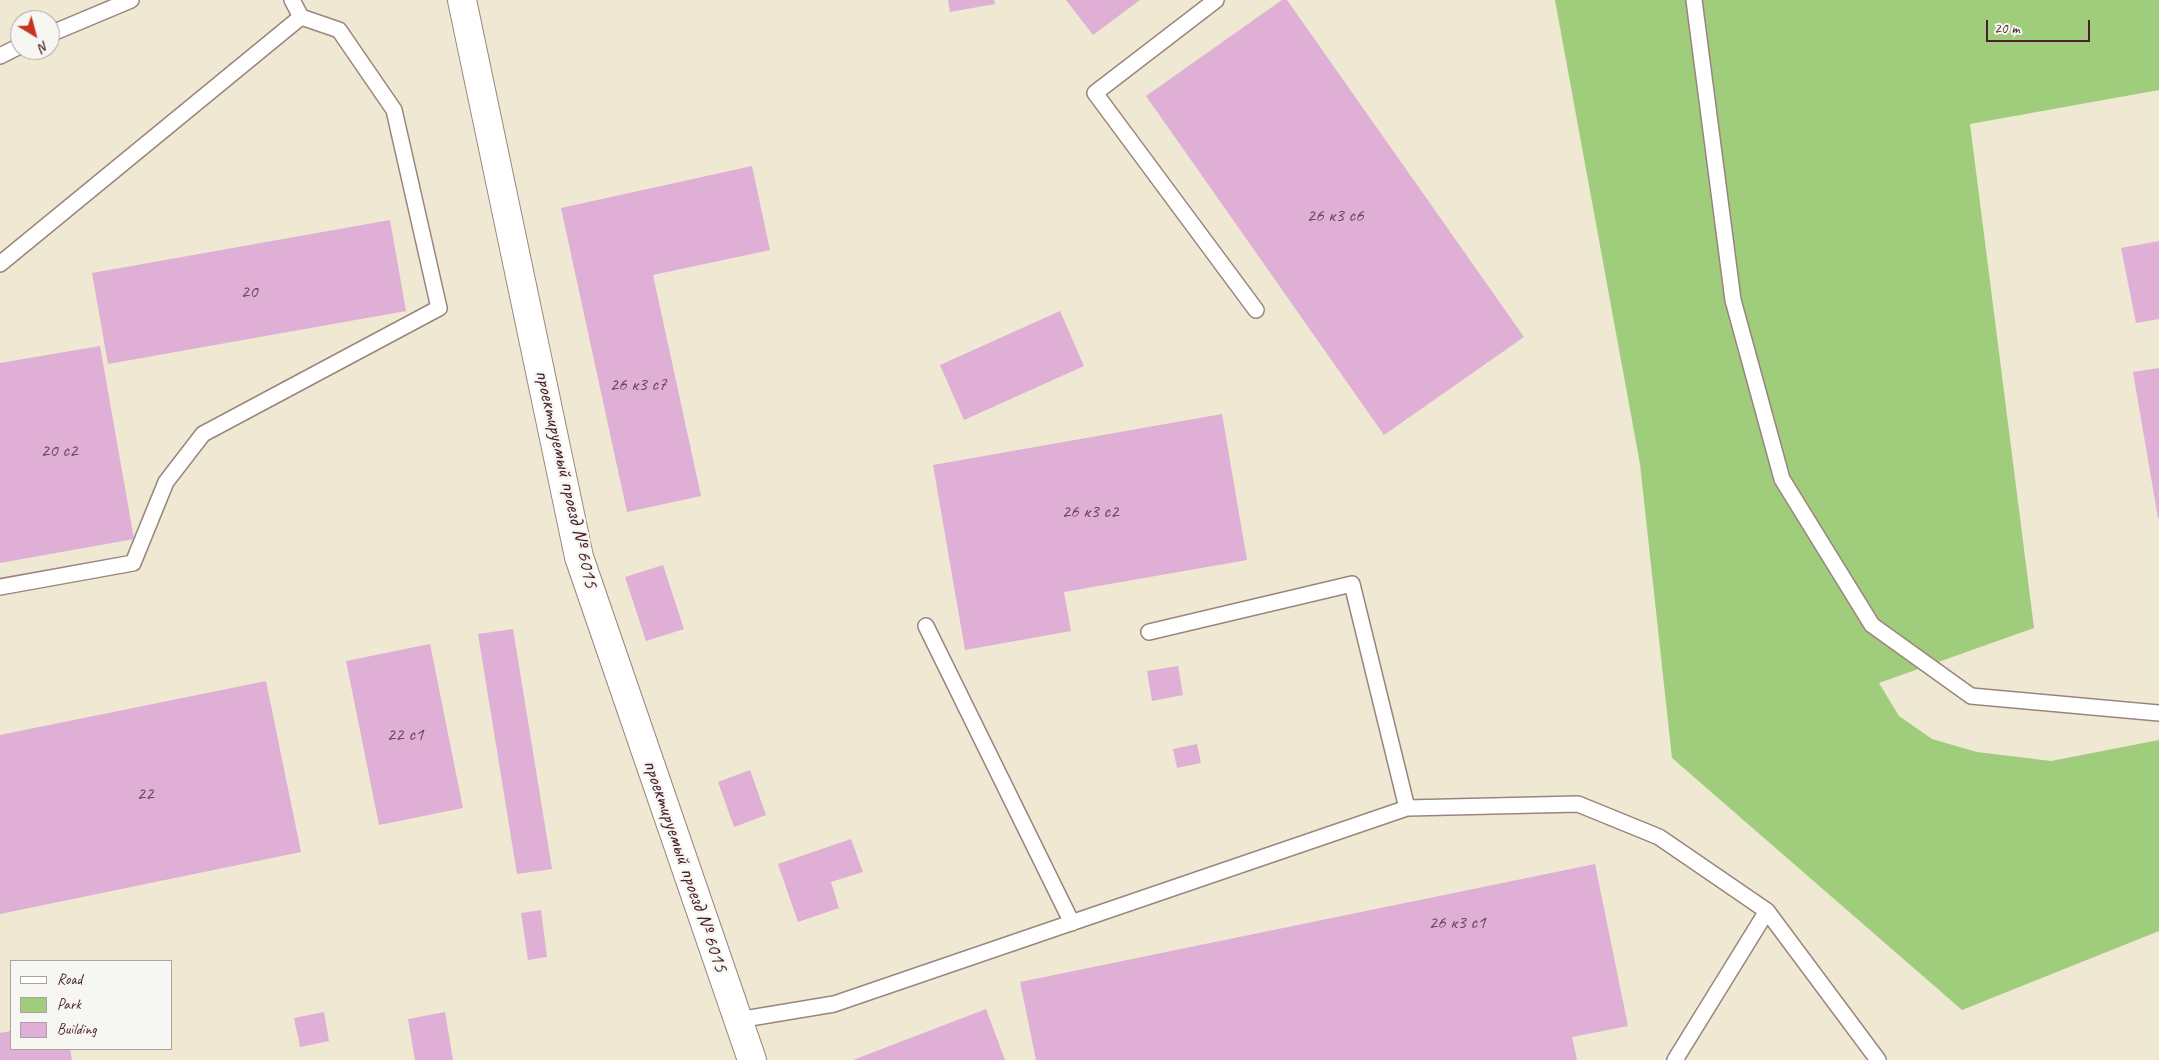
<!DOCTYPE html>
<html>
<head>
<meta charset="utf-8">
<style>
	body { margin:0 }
	#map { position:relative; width:2159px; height:1060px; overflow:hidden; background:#efe8d2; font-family:Caveat,sans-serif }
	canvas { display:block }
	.legend { position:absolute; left:10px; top:960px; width:162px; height:90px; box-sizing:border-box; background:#f6f6f2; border:1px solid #b1a0a2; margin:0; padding:6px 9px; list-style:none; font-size:15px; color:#4a1f2b }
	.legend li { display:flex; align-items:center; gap:10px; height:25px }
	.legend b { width:25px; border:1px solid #b1a0a2 }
	.north { position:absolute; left:10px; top:10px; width:50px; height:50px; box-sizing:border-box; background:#f6f6f2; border:1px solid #b1a0a2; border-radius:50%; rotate:143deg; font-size:14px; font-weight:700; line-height:20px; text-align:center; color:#4a1f2b }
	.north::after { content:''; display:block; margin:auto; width:18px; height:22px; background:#c8321e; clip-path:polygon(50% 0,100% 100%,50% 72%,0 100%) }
	.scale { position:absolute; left:1986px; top:20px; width:104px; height:22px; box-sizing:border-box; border:2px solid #4a1f2b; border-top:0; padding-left:6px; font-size:15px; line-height:18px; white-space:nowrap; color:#4a1f2b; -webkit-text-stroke:4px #f6f6f2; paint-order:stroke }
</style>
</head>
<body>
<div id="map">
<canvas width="2159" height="1060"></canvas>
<ul class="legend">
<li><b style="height:6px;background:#fff"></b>Road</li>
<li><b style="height:14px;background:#9fcd7b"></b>Park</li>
<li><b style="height:14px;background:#dfafd6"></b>Building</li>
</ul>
<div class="north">N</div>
<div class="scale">20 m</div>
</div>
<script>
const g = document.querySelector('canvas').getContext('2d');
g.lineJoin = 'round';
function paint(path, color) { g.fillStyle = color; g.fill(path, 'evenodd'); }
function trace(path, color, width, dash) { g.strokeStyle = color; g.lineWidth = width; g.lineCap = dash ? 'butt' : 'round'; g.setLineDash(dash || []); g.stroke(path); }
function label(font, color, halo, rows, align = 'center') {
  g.font = font + ' Caveat,sans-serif'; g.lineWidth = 5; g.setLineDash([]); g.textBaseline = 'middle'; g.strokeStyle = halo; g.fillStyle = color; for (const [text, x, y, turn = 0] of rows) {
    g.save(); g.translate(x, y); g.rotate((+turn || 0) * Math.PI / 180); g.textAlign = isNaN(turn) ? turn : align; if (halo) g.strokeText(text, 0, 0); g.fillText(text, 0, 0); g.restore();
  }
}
paint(new Path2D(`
	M1555 0H2159V90L1970 124 2034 628 1879 683 1899 716 1932 739 1977 752 2051 761 2159 740V931L1962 1010 1672 758 1640 464Z`), '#9fcd7b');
paint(new Path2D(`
	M948 0H994L995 4 950 12Z
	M1066 0H1140L1093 35Z
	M1282 0H1287L1524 337 1384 435 1146 96Z
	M752 166 770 250 653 275 701 496 627 512 561 208Z
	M390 220 406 311 108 364 92 273Z
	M2159 241V319L2136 323 2121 248Z
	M1060 311 1084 366 964 420 940 365Z
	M100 346 134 539 0 563V363Z
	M2159 368V518H2158L2133 372Z
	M1222 414 1247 560 1064 592 1071 631 965 650 933 465Z
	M663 565 684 629 646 641 625 577Z
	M513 629 552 869 517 874 478 634Z
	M430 644 463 808 379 825 346 661Z
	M1178 666 1183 695 1152 701 1147 671Z
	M266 681 301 852 0 914V735Z
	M1197 744 1201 763 1177 768 1173 749Z
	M750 770 766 815 734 827 718 782Z
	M851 839 863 872 831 882 839 908 798 922 778 864Z
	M1595 864 1628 1026 1572 1037 1577 1060H1036L1020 982Z
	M541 910 547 957 528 960 521 913Z
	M986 1009 1005 1060H853Z
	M324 1012 329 1041 300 1047 294 1018Z
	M445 1012 453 1060H415L408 1019Z
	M11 1031V1049H70L72 1060H0V1033Z`), '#dfafd6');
const service = new Path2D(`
	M1216 0 1095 93 1256 310
	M1694 0 1733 300 1782 479 1872 625 1971 696 2159 713
	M50 34 131 0
	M0 56 20 46
	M0 264 301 17
	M0 587 133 563 166 482 203 434 439 308 394 110 339 30 301 17 292 0
	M926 626 1072 923
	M1407 808 1578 804 1659 837 1767 911 1878 1060
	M738 1020 834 1004 1407 808 1352 584 1149 632
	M1675 1060 1767 911`);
const tertiary = new Path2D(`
	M462 0 579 557 752 1060`);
trace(service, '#9c847e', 18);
trace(tertiary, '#9c847e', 30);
trace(service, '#fff', 15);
trace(tertiary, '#fff', 28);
label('19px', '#6f4356', null, [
	["26 к3 с6",1335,216],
	["20",249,292],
	["26 к3 с7",638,385],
	["20 с2",59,451],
	["26 к3 с2",1090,512],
	["22 с1",405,735],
	["22",145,794],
	["26 к3 с1",1457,923]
]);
label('21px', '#4a1f2b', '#f6f6f2', [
	["проектируемый проезд № 6015",566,479,77],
	["проектируемый проезд № 6015",685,866,71]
]);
</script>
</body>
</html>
